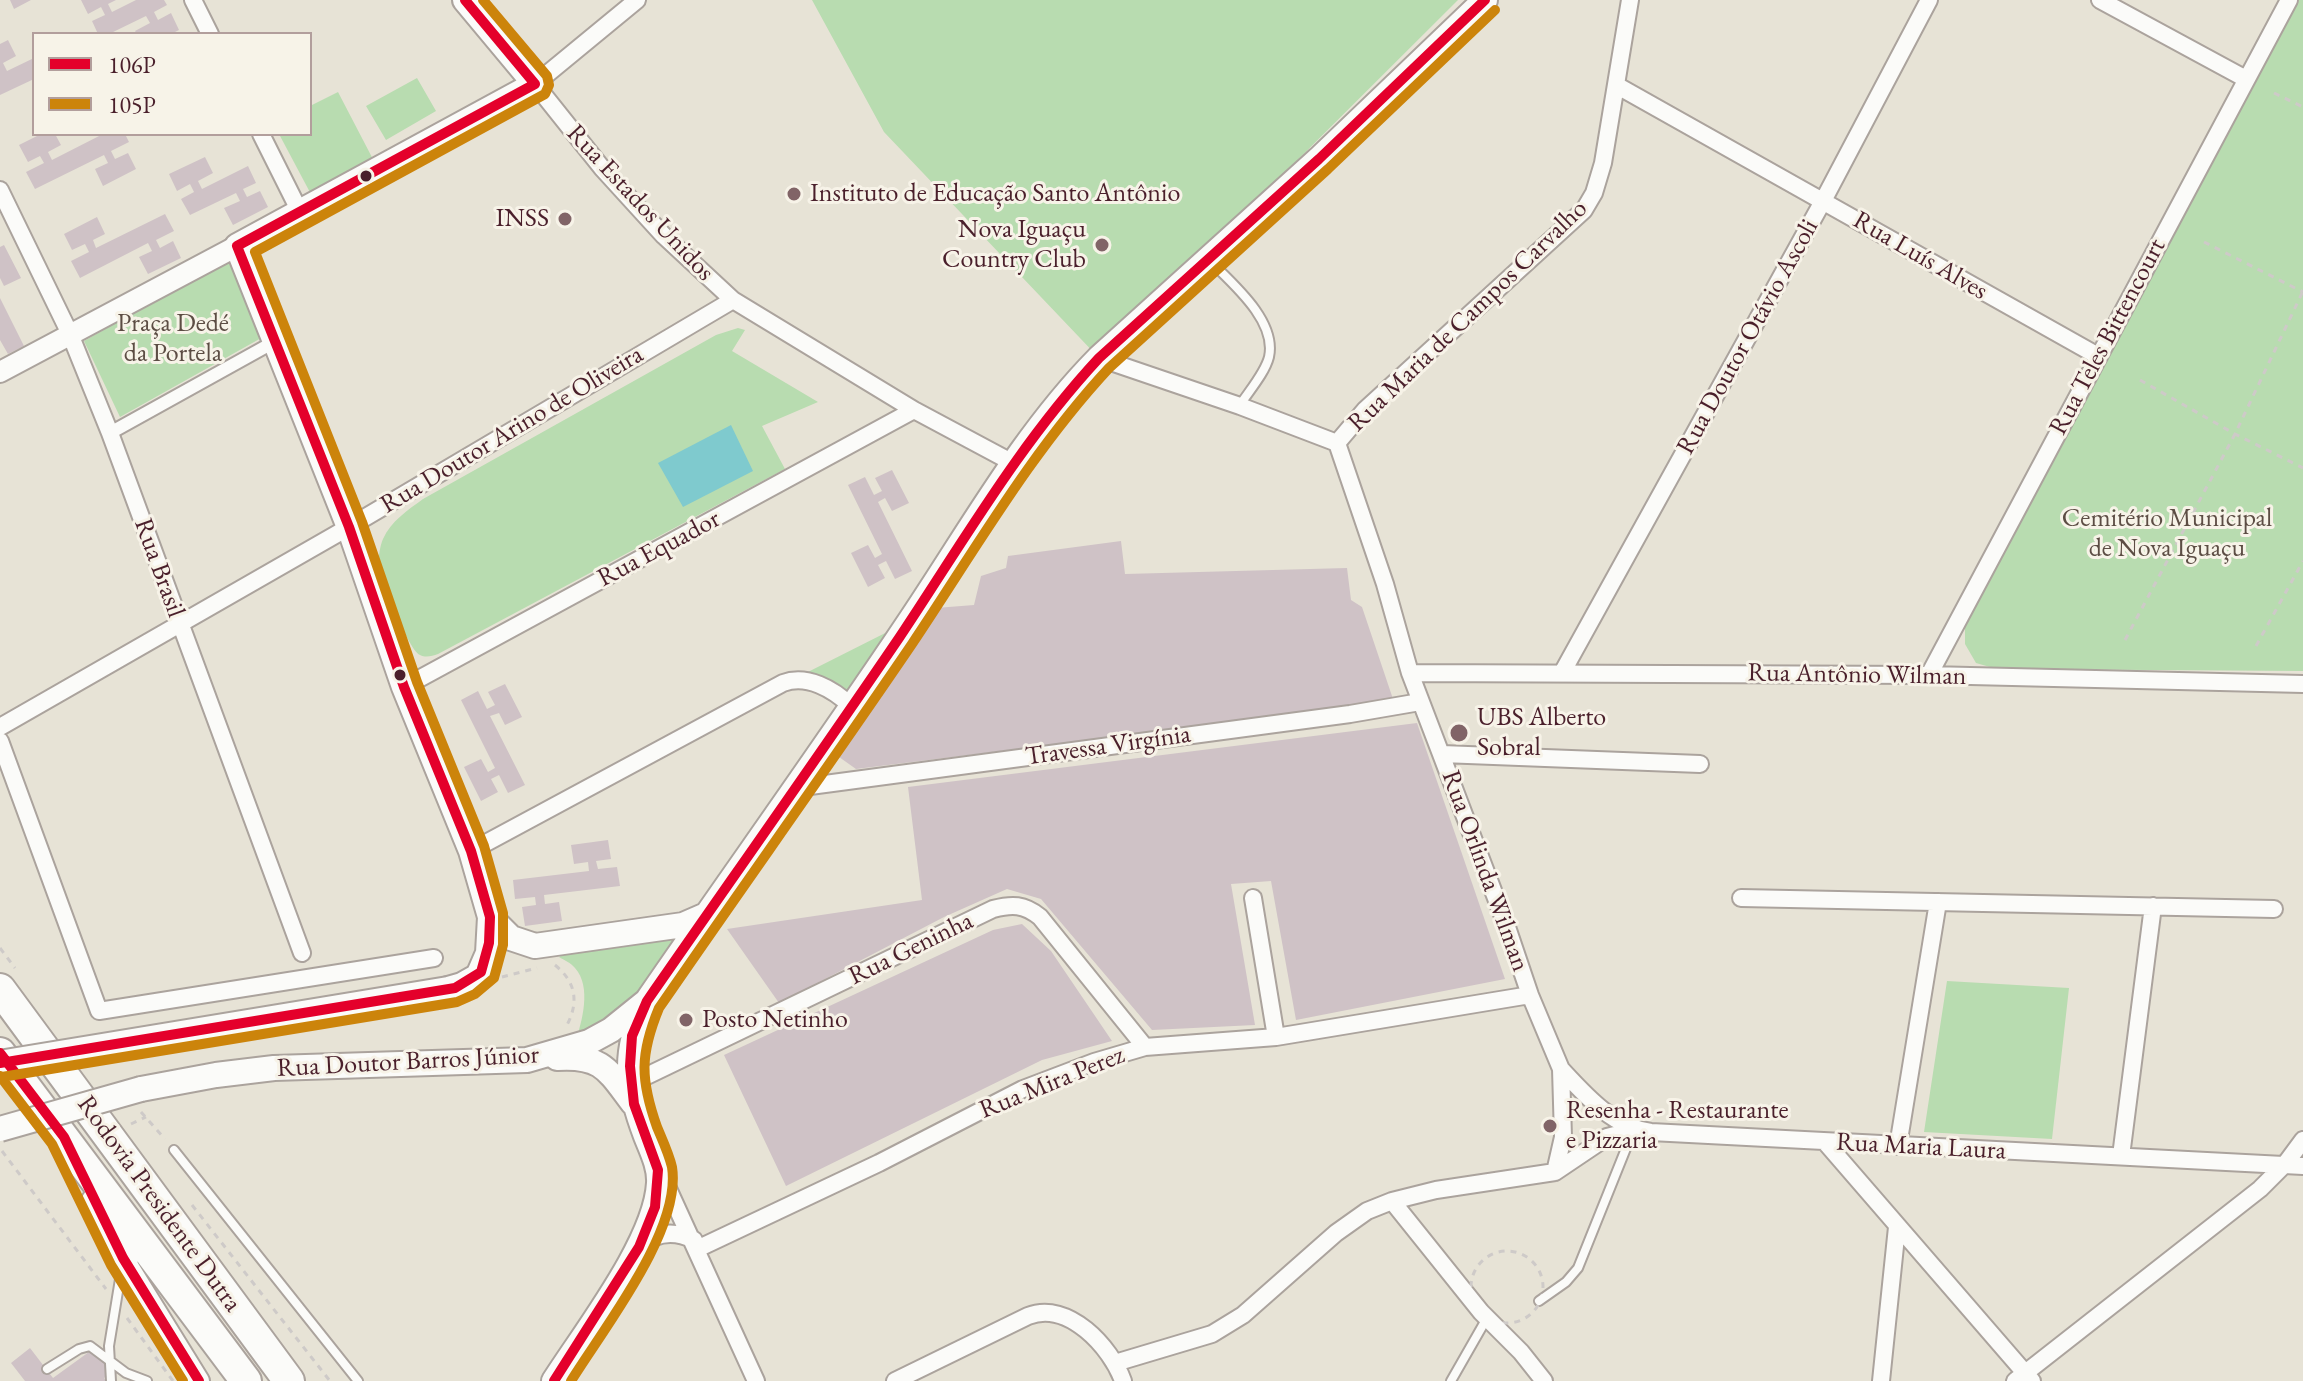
<!DOCTYPE html>
<html>
<head>
<meta charset="utf-8">
<style>
	body { margin:0 }
	#map { position:relative; width:2303px; height:1381px; overflow:hidden; background:#e7e3d6; font-family:"EB Garamond",serif }
	canvas { display:block }
	.legend { position:absolute; left:32px; top:32px; width:280px; height:104px; box-sizing:border-box; background:#f7f3e8; border:2px solid #b29e9c; margin:0; padding:10px 14px; list-style:none; font-size:24px; color:#4a1f2b }
	.legend li { display:flex; align-items:center; gap:16px; height:40px }
	.legend b { width:40px; border:2px solid #b29e9c }
</style>
</head>
<body>
<div id="map">
<canvas width="2303" height="1381"></canvas>
<ul class="legend">
<li><b style="height:10px;background:#e4002b"></b>106P</li>
<li><b style="height:10px;background:#cc840b"></b>105P</li>
</ul>
</div>
<script>
const g = document.querySelector('canvas').getContext('2d');
g.lineJoin = 'round';
function paint(path, color) { g.fillStyle = color; g.fill(path, 'evenodd'); }
function trace(path, color, width, dash) { g.strokeStyle = color; g.lineWidth = width; g.lineCap = dash ? 'butt' : 'round'; g.setLineDash(dash || []); g.stroke(path); }
function label(font, color, halo, rows, align = 'center') {
  g.font = font + ' "EB Garamond",serif'; g.lineWidth = 6; g.setLineDash([]); g.textBaseline = 'middle'; g.strokeStyle = halo; g.fillStyle = color; for (const [text, x, y, turn = 0] of rows) {
    g.save(); g.translate(x, y); g.rotate((+turn || 0) * Math.PI / 180); g.textAlign = isNaN(turn) ? turn : align; if (halo) g.strokeText(text, 0, 0); g.fillText(text, 0, 0); g.restore();
  }
}
paint(new Path2D(`
	M812 0H1458L1099 358 884 132Z
	M2299 0H2303V671L1997 669 1976 663 1965 644V624Z
	M417 78 436 111 386 140 366 106Z
	M338 92 376 165 313 198 279 134H310V106Z
	M230 259 263 337 120 417 84 341Z
	M738 328 745 330 732 351 818 402 762 426 785 469 438 654C432 656 426 658 420 655 407 649 380 573 379 557 379 553 381 543 383 539 391 521 408 510 423 499L716 335Z
	M911 620 851 706 794 679Z
	M690 932 638 1004 575 1043C582 1022 592 987 575 968 571 963 564 960 559 957L576 947Z
	M1947 981 2069 988 2052 1139 1924 1132Z`), '#b8dcb0');
paint(new Path2D(`
	M731 425 753 471 683 507 658 463Z`), '#7fcace');
paint(new Path2D(`
	M10 0H31L14 9Z
	M81 0H116L108 4 112 12 136 0H164L167 5 154 12 158 20 171 13 179 30 171 34H137L135 31 150 23 146 16 109 34H98L92 21 105 15 101 7 88 14Z
	M8 40 16 56 3 63 7 71 34 58V79L0 95V44Z
	M41 134H55L61 145 48 152 52 160 103 134H125L129 142 111 151 115 159 128 153 136 169 103 186 95 169 108 163 104 155 35 189 26 172 44 163 40 156 28 162 19 145Z
	M205 157 213 173 198 181 202 189 248 166 256 183 243 189 247 197 260 191 268 207 233 225 224 208 240 201 236 193 190 215 181 199 194 192 190 184 177 191 169 174Z
	M165 214 174 231 156 240 160 248 173 241 181 258 148 274 139 257 152 251 148 243 80 278 71 261 89 252 85 244 72 250 64 234 97 217 105 234 93 240 96 248Z
	M4 245 21 278 4 286 0 278V247Z
	M0 298 24 346 8 354 0 340Z
	M892 470 909 503 892 511 885 498 878 502 912 571 895 579 886 561 878 565 885 578 868 587 851 553 868 545 875 558 882 554 848 485 865 477 874 495 882 491 875 478Z
	M1121 541 1125 574 1347 568 1351 600 1362 607 1394 702 856 769 832 752 936 608 974 605 981 576 1006 568 1008 556Z
	M505 684 522 717 505 725 499 713 490 716 525 785 508 793 499 775 491 779 498 792 481 801 464 767 481 759 488 772 495 768 461 700 478 691 487 709 495 705 488 692Z
	M1417 723 1505 979 1296 1020 1271 881 1231 884 1255 1025 1152 1030 1041 899 1007 889 944 917 779 1003 727 929 922 900 908 787Z
	M608 840 611 859 596 861 598 869 617 867 620 886 544 895 545 904 559 902 562 921 525 926 522 907 536 905 535 897 515 899 513 880 589 871 588 862 574 864 571 845Z
	M1022 924 1051 951 1112 1041 1042 1060 786 1186 724 1055 993 930Z
	M30 1348 53 1378 93 1349 112 1373 104 1378 106 1381H25L11 1363Z`), '#cfc2c6');
const service = new Path2D(`
	M1210 261C1233 284 1277 321 1269 357 1265 373 1249 391 1240 405
	M174 1150 358 1381
	M1539 1301 1566 1282 1578 1268 1633 1131
	M47 1369 79 1349 90 1346 126 1373 147 1381
	M111 1381 109 1346 122 1267
	M1451 1381 1487 1318`);
const pedestrian = new Path2D(`
	M110 433 274 342`);
const minor = new Path2D(`
	M193 0 210 34
	M637 0 535 84 602 168 664 236 733 300 914 410 1015 464
	M2100 0 2246 79
	M1616 85 2098 356
	M261 134 300 212
	M0 190 70 334 110 433 302 953
	M1099 358 1240 406 1337 443 1385 584 1410 673 1507 927 1530 995 1561 1069 1563 1137 1555 1172
	M1337 443 1365 410 1584 210 1594 193 1603 163 1630 0
	M1410 673 1929 675 2303 684
	M1562 673 1823 201 1929 0
	M1929 675 2289 0
	M404 687 914 410
	M0 727 349 527 733 300
	M0 741 99 1011 434 958
	M1442 754 1700 764
	M795 788 1350 714 1420 702
	M471 851 783 683C807 674 833 689 851 706
	M1253 898 1276 1037
	M1741 898 2274 909
	M1561 1069C1586 1096 1613 1127 1651 1132L2303 1166
	M632 1083 993 909C1012 904 1024 904 1040 917L1145 1047
	M1826 1143 2032 1381
	M1898 1146 1938 902
	M2121 1156 2153 906
	M660 1171 756 1381
	M1392 1201 1481 1312 1521 1352 1544 1381
	M640 1246C656 1232 674 1230 694 1240
	M697 1249 879 1163 1023 1089 1094 1062 1145 1047 1276 1037 1530 995
	M1115 1363 1212 1334 1243 1315 1336 1233 1367 1211 1392 1201 1436 1190 1555 1172 1607 1137 1634 1130
	M895 1381 1028 1316C1068 1300 1111 1347 1123 1381
	M1881 1381 1897 1227
	M2015 1381 2260 1189 2286 1163 2303 1140`);
const tertiary = new Path2D(`
	M0 372 237 246
	M123 1258 199 1381`);
const secondary = new Path2D(`
	M490 917 511 938 535 946 683 925 706 915
	M448 989 462 985 478 976 488 953 490 917 471 851 404 687 349 527 237 246 535 84 465 0
	M557 1058C602 1055 608 1070 633 1103
	M141 1089 216 1075 274 1068 527 1060 589 1042 611 1030 647 1001C735 873 826 747 912 618 971 530 1024 434 1099 358L1319 159 1485 0
	M554 1381C586 1331 656 1241 659 1183 660 1167 652 1151 646 1136 628 1089 622 1054 645 1007`);
const motorway = new Path2D(`
	M0 989 289 1381
	M0 1053 246 1381
	M96 1203 123 1258`);
trace(service, '#aba39d', 12);
trace(pedestrian, '#aba39d', 16);
trace(minor, '#aba39d', 20);
trace(tertiary, '#aba39d', 24);
trace(secondary, '#aba39d', 28);
trace(motorway, '#aba39d', 34);
trace(new Path2D(`
	M2274 93 2303 107
	M2204 242 2303 292
	M2140 380 2235 434 2303 468
	M2125 640 2235 434 2303 291
	M2256 646 2303 561
	M0 948 15 968
	M555 965C576 982 579 1002 567 1025
	M502 977 537 968
	M141 1112 165 1139
	M131 1124 146 1117
	M2 1151 106 1289
	M192 1205 330 1381
	M1471 1287a36 36 0 1 1 72 0a36 36 0 1 1-72 0Z
	M127 1318 173 1381`), '#cecac8', 3, [6, 6]);
trace(service, '#fbfbf9', 8);
trace(pedestrian, '#fbfbf9', 12);
trace(minor, '#fbfbf9', 16);
trace(tertiary, '#fbfbf9', 20);
trace(secondary, '#fbfbf9', 24);
trace(motorway, '#fbfbf9', 30);
const secondaryBridge = new Path2D(`
	M0 1063 448 989
	M0 1129 141 1089`);
trace(secondaryBridge, '#aba39d', 28, []);
trace(secondaryBridge, '#fbfbf9', 24);
trace(new Path2D(`
	M0 1053 64 1137 123 1258 199 1381
	M0 1063 455 988 481 972 489 943 490 917 471 851 404 687 349 527 237 246 535 84 465 0
	M554 1381 639 1247 655 1207 658 1170 634 1104 630 1066 632 1036 647 1001C731 880 816 760 899 638 963 542 1020 443 1099 358L1319 159 1485 0`), '#e4002b', 10);
trace(new Path2D(`
	M0 1076 52 1144 111 1265 183 1381
	M2 1077 457 1002 475 994 494 978 503 945V913L484 846 417 682 362 522 255 252 545 94 549 85 547 76 483 0
	M571 1381C603 1329 682 1230 672 1167 669 1154 662 1139 657 1127 640 1079 640 1054 659 1008 743 886 829 766 912 644 975 550 1031 452 1109 368L1328 169 1495 10`), '#cc840b', 10);
for (const [x, y, r, color] of [
	[366,176,7,"#4a1f2b"],
	[794,194,8,"#816467"],
	[565,219,8,"#816467"],
	[1102,245,8,"#816467"],
	[400,675,7,"#4a1f2b"],
	[1459,733,10,"#816467"],
	[686,1020,8,"#816467"],
	[1550,1126,8,"#816467"]
]) { const dot = new Path2D(); dot.arc(x, y, r, 0, 2 * Math.PI); g.fillStyle = color; g.fill(dot); trace(dot, '#f7f3e8', 3); }
label('26px', '#4a1f2b', '#f7f3e8', [
	["Instituto de Educação Santo Antônio",810,194],
	["INSS",549,219,"right"],
	["Nova Iguaçu",1086,230,"right"],
	["Country Club",1086,260,"right"],
	["UBS Alberto",1477,718],
	["Sobral",1477,748],
	["Posto Netinho",702,1020],
	["Resenha - Restaurante",1566,1111],
	["e Pizzaria",1566,1141]
], 'left');
label('26px', '#4a1f2b', '#f7f3e8', [
	["Rua Estados Unidos",640,203,47],
	["Rua Luís Alves",1920,256,30],
	["Rua Maria de Campos Carvalho",1468,316,-44],
	["Rua Doutor Otávio Ascoli",1748,337,-61],
	["Rua Teles Bittencourt",2108,337,-62],
	["Rua Doutor Arino de Oliveira",512,430,-31],
	["Rua Equador",659,549,-28],
	["Rua Brasil",159,568,70],
	["Rua Antônio Wilman",1857,675,1],
	["Travessa Virgínia",1108,746,-8],
	["Rua Orlinda Wilman",1485,871,70],
	["Rua Geninha",911,949,-26],
	["Rua Doutor Barros Júnior",408,1062,-3],
	["Rua Mira Perez",1052,1083,-22],
	["Rua Maria Laura",1921,1147,3],
	["Rodovia Presidente Dutra",159,1204,54]
]);
label('26px', '#5c4d44', '#f7f3e8', [
	["Praça Dedé",173,324],
	["da Portela",173,354],
	["Cemitério Municipal",2167,519],
	["de Nova Iguaçu",2167,549]
]);
</script>
</body>
</html>
